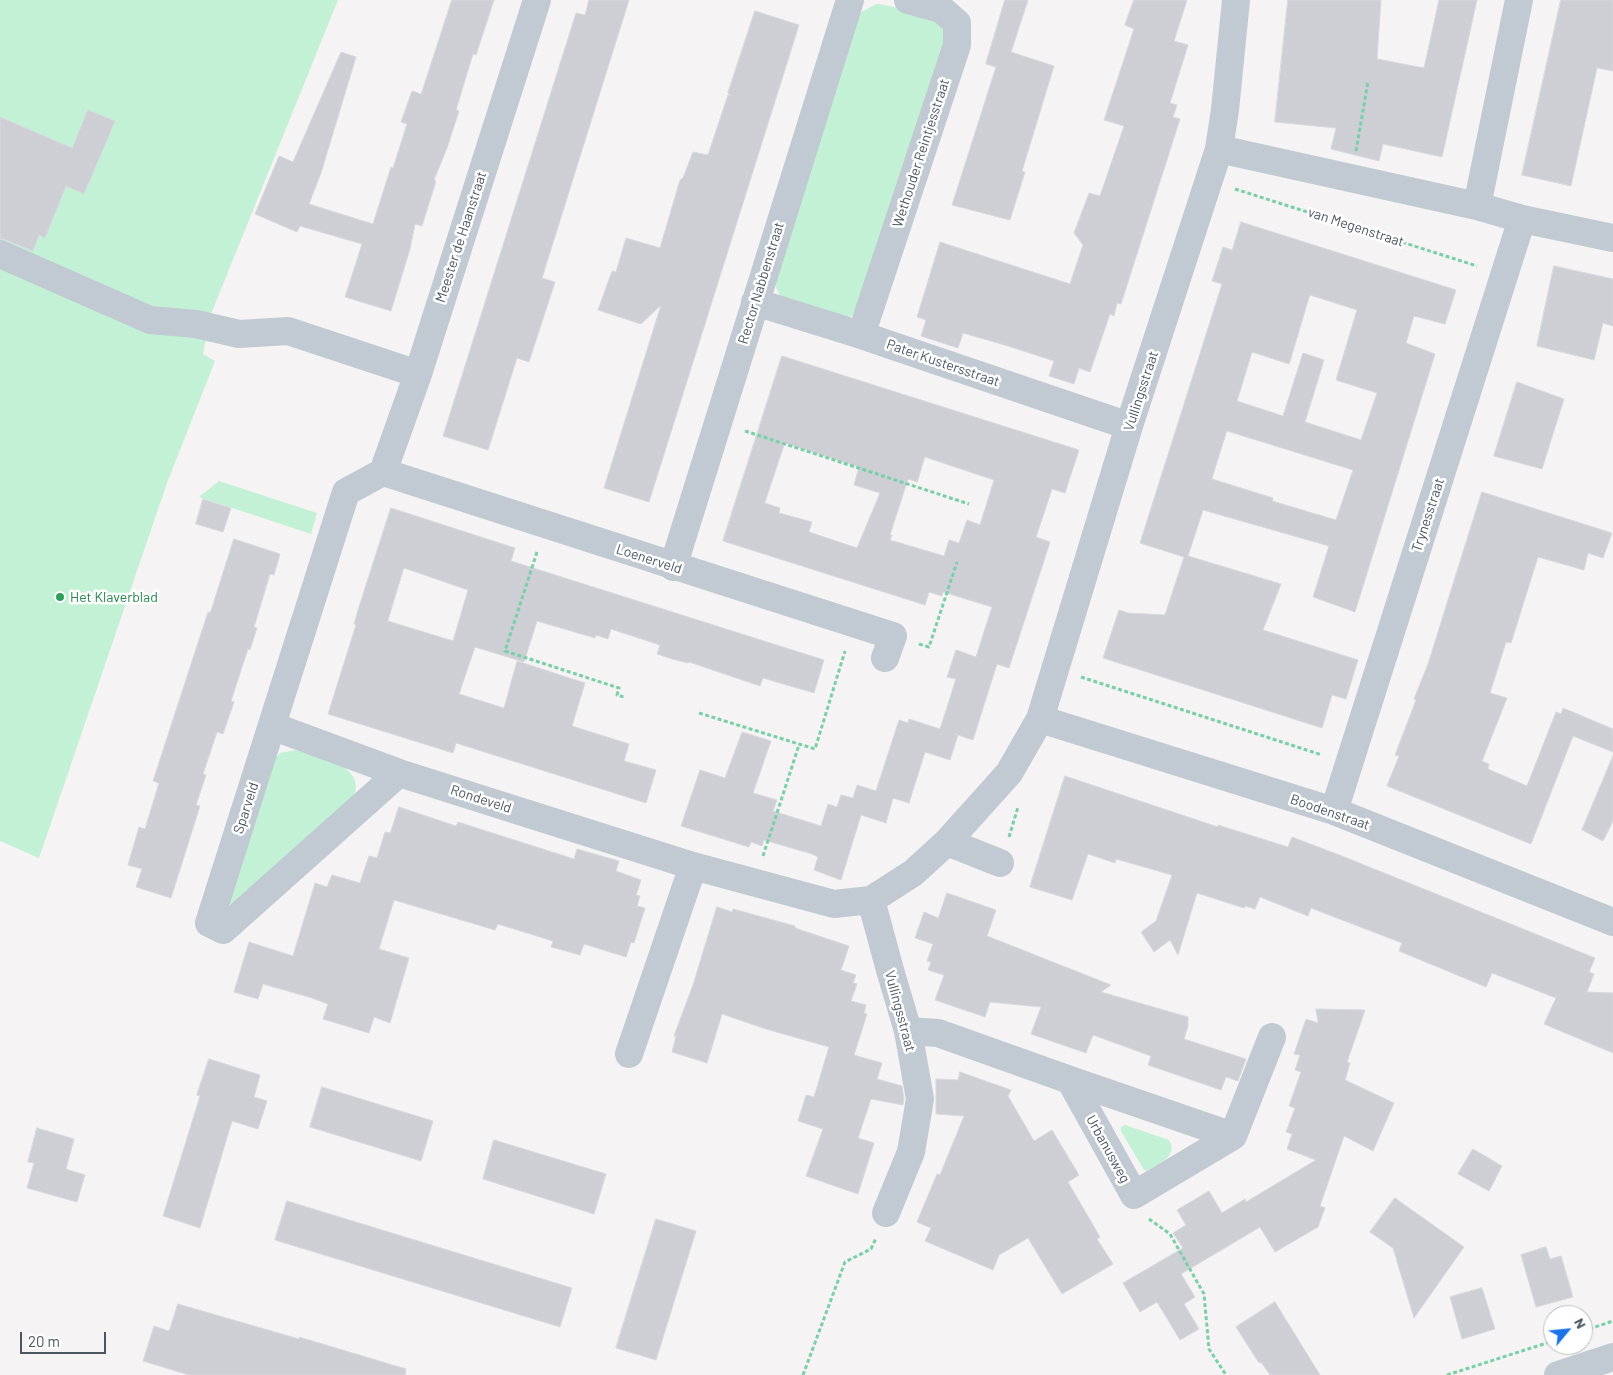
<!DOCTYPE html>
<html>
<head>
<meta charset="utf-8">
<style>
	body { margin:0 }
	#map { position:relative; width:1613px; height:1375px; overflow:hidden; background:#f5f3f3; font-family:Barlow,sans-serif }
	canvas { display:block }
	.north { position:absolute; left:1543px; top:1305px; width:50px; height:50px; box-sizing:border-box; background:#fff; border:1px solid #b7bbc0; border-radius:50%; rotate:62deg; font-size:14px; font-weight:700; line-height:20px; text-align:center; color:#4a5661 }
	.north::after { content:''; display:block; margin:auto; width:18px; height:22px; background:#1a73e8; clip-path:polygon(50% 0,100% 100%,50% 72%,0 100%) }
	.scale { position:absolute; left:20px; top:1332px; width:86px; height:22px; box-sizing:border-box; border:2px solid #4a5661; border-top:0; padding-left:6px; font-size:15px; line-height:18px; white-space:nowrap; color:#4a5661; -webkit-text-stroke:4px #fff; paint-order:stroke }
</style>
</head>
<body>
<div id="map">
<canvas width="1613" height="1375"></canvas>
<div class="north">N</div>
<div class="scale">20 m</div>
</div>
<script>
const g = document.querySelector('canvas').getContext('2d');
g.lineJoin = 'round';
function paint(path, color) { g.fillStyle = color; g.fill(path, 'evenodd'); }
function trace(path, color, width, dash) { g.strokeStyle = color; g.lineWidth = width; g.lineCap = dash ? 'butt' : 'round'; g.setLineDash(dash || []); g.stroke(path); }
function label(font, color, halo, rows, align = 'center') {
  g.font = font + ' Barlow,sans-serif'; g.lineWidth = 5; g.setLineDash([]); g.textBaseline = 'middle'; g.strokeStyle = halo; g.fillStyle = color; for (const [text, x, y, turn = 0] of rows) {
    g.save(); g.translate(x, y); g.rotate((+turn || 0) * Math.PI / 180); g.textAlign = isNaN(turn) ? turn : align; if (halo) g.strokeText(text, 0, 0); g.fillText(text, 0, 0); g.restore();
  }
}
paint(new Path2D(`
	M0 0H338L211 314 203 354 215 361 167 483 39 858 0 841Z
	M876 4C887 4 934 17 940 25 943 29 945 35 948 39L860 309 848 318 783 299 779 294 774 282 860 13Z
	M219 481 317 513 311 534 199 497Z
	M295 750C314 756 354 761 356 786 356 791 353 797 352 802L237 906 230 904 229 894 271 762 280 753Z
	M1125 1125 1169 1140C1179 1156 1158 1164 1147 1171L1144 1170 1121 1131V1127Z`), '#c3f1d5');
const building = new Path2D(`
	M452 0H494L476 55 473 54 456 110 459 111 447 148 434 180 436 181 422 226 415 224 410 249 391 311 345 297 362 244 300 226 297 232 255 214 279 156 293 162 341 52 356 57 321 173 309 204 373 224 391 167 393 168 407 124 401 122 412 91 421 94Z
	M589 0H629L542 278 555 282 529 362 517 358 488 450 443 436 576 13 585 15Z
	M1005 0H1028L1011 52 1054 66 1022 171 1025 172 1010 220 952 205 996 67 986 64Z
	M1134 0H1187L1174 41 1188 45 1170 103 1177 105 1173 117 1180 119 1121 304 1117 303 1114 316 1110 314 1090 372 1079 368 1074 384 1049 376 1054 361 1008 346 963 333 958 348 921 336 926 320 917 317 940 242 1070 284 1083 245 1074 233 1089 193 1100 196 1124 126 1104 120 1134 29 1125 25Z
	M1288 0H1381L1377 59 1424 68 1439 0H1477L1442 157 1383 144 1379 161 1331 149 1336 128 1275 122Z
	M1561 0H1613V71L1597 68 1571 186 1522 175Z
	M755 11 799 25 649 502 604 488 661 305 641 324 598 310 612 271 616 272 626 238 660 248 680 180 683 178 693 152 708 155 728 95 731 96 728 93Z
	M88 110 115 121 84 194 66 186 45 238 39 235 33 251 6 240 0 239V117L72 148Z
	M1241 222 1456 290 1445 324 1414 316 1406 343 1435 354 1355 612 1313 597 1329 546 1203 510 1188 556 1281 584 1263 630 1358 660 1346 699 1332 695 1322 728 1103 658 1119 610 1128 613 1165 615 1184 557 1140 543 1222 284 1212 281 1223 247 1232 250ZM1310 295 1357 310 1336 380 1377 393 1361 440 1305 422 1324 360 1303 353 1283 416 1237 401 1252 352 1289 364ZM1227 431 1353 470 1336 520 1272 501 1273 498 1212 479Z
	M1554 266 1613 279V326L1603 323 1594 360 1537 346Z
	M782 356 1079 450 1065 493 1052 489 1036 537 1050 542 1042 567 1009 668 997 664 973 740 955 734 958 735 950 760 925 752 909 803 893 798 886 823 861 815 841 880 814 870 818 857 812 854 764 840 762 846 751 842 749 847 681 826 700 770 725 778 742 732 771 741 753 793 777 800 773 811 821 826 828 804 837 807 841 795 853 798 857 785 876 791 899 720 908 723 909 719 940 729 956 679 947 677 956 650 976 657 992 607 943 592 942 596 929 592 925 605 723 541ZM785 443 859 467 854 485 880 493 857 548 809 532 812 522 779 513 780 508 765 503ZM925 457 994 480 980 525 967 520 959 543 949 540 944 556 890 540 892 535H890L908 479 917 482Z
	M1517 382 1564 399 1542 469 1494 456Z
	M1482 492 1612 533 1603 558 1588 553 1584 570 1538 557 1511 643 1506 642 1490 693 1507 698 1482 761 1489 764 1488 769 1527 786 1556 712 1561 714 1563 708 1613 729V752L1573 736 1531 844 1387 786 1399 756 1395 755 1416 700 1414 699 1428 664Z
	M203 499 231 508 223 532 196 524Z
	M391 508 515 548 511 561 824 660 814 693 763 678 760 686 689 662 688 663 672 659 657 654 660 645 611 629 608 639 596 635 595 638 537 621 524 662 475 647 459 694 504 708 517 661 585 683 572 726 629 744 624 761 656 770 646 803 456 743 453 753 328 714 356 625 354 624 358 610ZM404 568 468 590 453 641 388 621Z
	M234 539 280 554 274 575 270 574 254 627 257 628 250 650 248 649 231 701 234 702 223 734 217 732 203 774 206 775 196 805 200 806 171 898 136 887 142 869 128 865 139 827 145 829 159 783 153 781 208 612 210 613Z
	M1613 756V821L1603 841 1582 830Z
	M1065 776 1218 827V825L1288 847 1292 837 1347 858 1595 958 1589 972 1594 974 1587 992 1613 993V1053L1544 1024 1556 998 1492 973 1486 987 1399 951 1402 943 1311 908 1308 916 1260 897 1255 909 1245 906 1244 908 1197 893 1178 955 1170 940 1154 952 1141 932 1156 921 1172 875 1116 859 1115 863 1088 854 1072 900 1030 887Z
	M399 807 456 826 458 822 574 859 577 849 619 861 616 871 641 880 636 895 640 896 637 906 645 908 634 943 631 942 626 957 584 944 580 955 551 947 553 941 498 924 495 930 394 900 379 949 409 958 390 1023 374 1017 369 1033 323 1019 328 1004 312 998 263 984 258 999 234 992 249 942 293 956 315 883 327 887 332 875 360 883 369 856 377 858 385 832 390 833Z
	M947 893 996 910 987 936 1111 985 1101 992 1188 1017V1026L1184 1039 1246 1059 1238 1081 1226 1077 1221 1090 1148 1065 1151 1056 1093 1035 1086 1053 1031 1034 1041 1007 990 1002 985 1017 935 1000 944 975 928 970 931 962 927 961 933 944 915 938 924 912 938 918Z
	M717 907 732 912 733 909 795 926V928L849 946 841 970 856 975 853 983 857 984 851 1001 866 1005 864 1013 867 1014 854 1055 882 1063 877 1079 902 1086 904 1099 903 1105 871 1099 858 1138 874 1143 858 1194 806 1176 823 1129 798 1121 806 1095 814 1097 829 1047 766 1029 722 1014 707 1063 672 1052 676 1036H674L693 985Z
	M1316 1009 1365 1010 1347 1062 1350 1063 1345 1080 1394 1103 1373 1151 1344 1136 1320 1206 1325 1208 1318 1227 1275 1252 1260 1227 1181 1274 1195 1297 1184 1304 1199 1329 1180 1340 1157 1302 1140 1312 1123 1283 1183 1248 1173 1233 1186 1225 1177 1210 1209 1191 1222 1213 1245 1199 1246 1202 1316 1160 1287 1149 1292 1134 1286 1132 1295 1108 1289 1106 1301 1072 1295 1070 1300 1055 1294 1054 1306 1019 1318 1023Z
	M209 1059 260 1075 254 1097 267 1101 258 1129 232 1121 200 1228 163 1216 200 1096 197 1095Z
	M960 1072 1011 1090 1008 1096 1034 1141 1052 1130 1079 1175 1068 1182 1100 1237 1097 1239 1113 1264 1062 1294 1028 1238 999 1255 993 1270 925 1241 931 1228 917 1222 937 1174 940 1175 964 1116 936 1114V1079L958 1080Z
	M322 1087 433 1121 421 1161 310 1127Z
	M37 1128 74 1139 66 1169 85 1175 77 1202 27 1188 34 1163 28 1162Z
	M494 1140 606 1174 594 1214 483 1179Z
	M1473 1149 1502 1166 1489 1191 1458 1174Z
	M1395 1198 1464 1247 1414 1318 1393 1248 1370 1232Z
	M287 1201 572 1288 560 1327 275 1240Z
	M656 1219 696 1231 656 1360 616 1348Z
	M1546 1247 1550 1259 1561 1256 1573 1297 1536 1307 1521 1255Z
	M1482 1288 1495 1329 1462 1339 1450 1297Z
	M1275 1302 1320 1375H1270L1261 1362 1259 1363 1236 1327Z
	M178 1304 299 1339V1337L406 1369 405 1375H189L143 1361 154 1326 169 1331Z`);
paint(building, '#cdcfd5');
trace(building, '#d7d9de', 1);
trace(new Path2D(`
	M1356 151 1368 82
	M1235 189 1477 266
	M745 431 969 504
	M537 552 505 651 619 688 617 695 624 697
	M919 644 929 647 957 562
	M1081 677 1322 755
	M699 713 815 749 845 651
	M1009 837 1018 807
	M763 856 799 745
	M1149 1219 1170 1234 1204 1294 1209 1349 1226 1375
	M1583 1331 1613 1321
	M803 1375 845 1262 871 1249 876 1238
	M1447 1375 1553 1341`), '#7ad0a6', 3, [4, 2.5]);
trace(new Path2D(`
	M1219 149 1477 206 1522 219 1613 238
	M1477 206 1519 0
	M0 254 150 320 196 324 239 334 288 331 418 374
	M755 302 861 335 1129 426
	M861 335 957 45V23L941 9 908 0
	M383 472 346 492 209 923 223 930 399 773
	M383 472 893 636 885 658
	M383 472 418 374 537 0
	M673 567 850 0
	M1040 719 1334 811 1613 922
	M272 726 399 773 693 866 834 904 871 900
	M1334 811 1522 219
	M947 842 1000 863
	M908 1031 938 1033 1070 1080 1134 1195 1233 1136 1272 1037
	M629 1054 693 866
	M1070 1080 1233 1136
	M886 1213 911 1152 920 1099 908 1031 890 970 871 900 913 873 947 842 1009 773 1040 719 1129 426 1219 149 1225 110 1236 0
	M1558 1375 1613 1357`), '#c1cad2', 28);
for (const [x, y, r, color] of [
	[60,597,5,"#2e9e5b"]
]) { const dot = new Path2D(); dot.arc(x, y, r, 0, 2 * Math.PI); g.fillStyle = color; g.fill(dot); trace(dot, '#fff', 2); }
label('14px', '#4a5661', '#fff', [
	["Wethouder Reintjesstraat",921,153,-72],
	["van Megenstraat",1356,227,18],
	["Meester de Haanstraat",461,237,-72],
	["Rector Nabbenstraat",761,283,-73],
	["Pater Kustersstraat",943,363,19],
	["Vullingsstraat",1141,391,-72],
	["Trynesstraat",1428,515,-72],
	["Loenerveld",649,559,18],
	["Rondeveld",481,799,18],
	["Sparveld",246,808,-72],
	["Boodenstraat",1330,812,19],
	["Vullingsstraat",900,1011,75],
	["Urbanusweg",1108,1149,61]
]);
label('14px', '#27864d', '#fff', [
	["Het Klaverblad",70,597]
], 'left');
</script>
</body>
</html>
